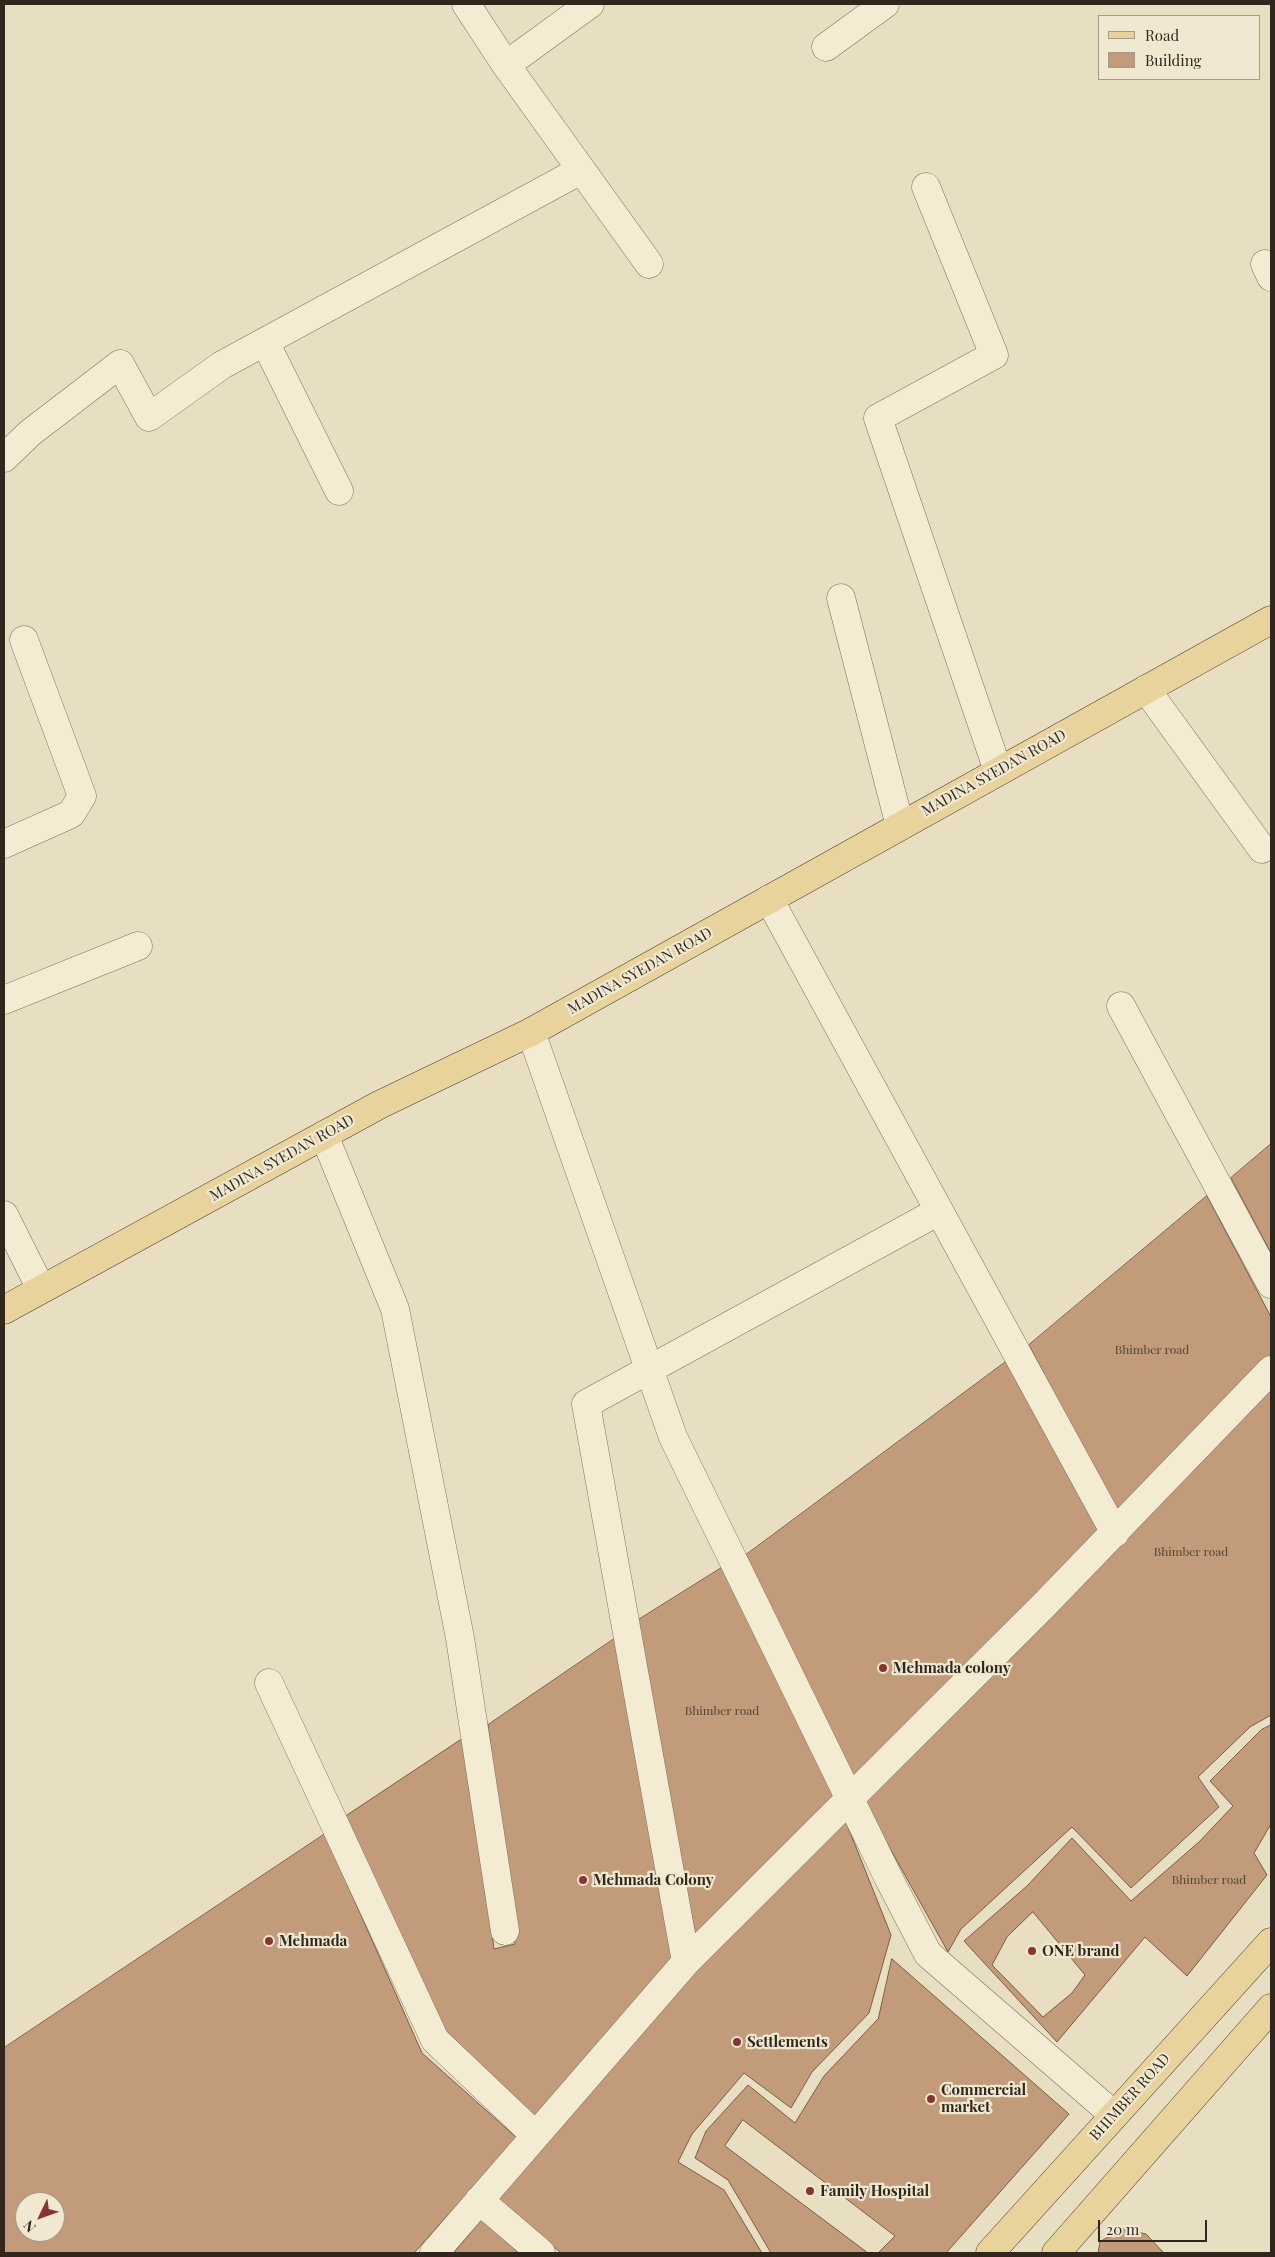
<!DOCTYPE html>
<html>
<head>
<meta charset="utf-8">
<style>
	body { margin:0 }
	#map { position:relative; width:1275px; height:2257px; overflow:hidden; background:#e8dec1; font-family:"Playfair Display",serif }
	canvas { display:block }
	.frame { position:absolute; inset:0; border:5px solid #31271d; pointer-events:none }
	.legend { position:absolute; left:1098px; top:15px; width:162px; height:65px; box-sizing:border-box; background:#f0e8d0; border:1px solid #a49b88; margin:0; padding:6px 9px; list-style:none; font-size:15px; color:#31271d }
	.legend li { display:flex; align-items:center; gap:10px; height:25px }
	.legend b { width:25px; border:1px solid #a49b88 }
	.north { position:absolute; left:15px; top:2192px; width:50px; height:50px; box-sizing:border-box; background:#f0e8d0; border:1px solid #a49b88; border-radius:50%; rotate:228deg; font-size:14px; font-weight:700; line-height:20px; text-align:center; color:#31271d }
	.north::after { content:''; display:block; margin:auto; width:18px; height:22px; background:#883431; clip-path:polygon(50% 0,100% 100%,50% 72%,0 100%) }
	.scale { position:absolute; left:1098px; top:2220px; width:109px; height:22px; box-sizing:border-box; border:2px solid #31271d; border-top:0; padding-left:6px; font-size:15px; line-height:18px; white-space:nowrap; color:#31271d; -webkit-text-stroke:4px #f0e8d0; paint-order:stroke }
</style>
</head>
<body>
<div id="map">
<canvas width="1275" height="2257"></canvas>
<div class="frame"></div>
<ul class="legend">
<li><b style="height:6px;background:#e8d39c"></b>Road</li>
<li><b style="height:14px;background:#c29b7b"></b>Building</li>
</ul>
<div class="north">N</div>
<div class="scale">20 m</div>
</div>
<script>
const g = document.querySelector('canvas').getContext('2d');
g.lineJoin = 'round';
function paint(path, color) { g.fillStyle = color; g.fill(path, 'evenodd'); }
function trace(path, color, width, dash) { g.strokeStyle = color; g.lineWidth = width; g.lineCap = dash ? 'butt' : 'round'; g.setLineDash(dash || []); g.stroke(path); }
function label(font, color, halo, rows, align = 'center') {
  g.font = font + ' "Playfair Display",serif'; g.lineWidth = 4.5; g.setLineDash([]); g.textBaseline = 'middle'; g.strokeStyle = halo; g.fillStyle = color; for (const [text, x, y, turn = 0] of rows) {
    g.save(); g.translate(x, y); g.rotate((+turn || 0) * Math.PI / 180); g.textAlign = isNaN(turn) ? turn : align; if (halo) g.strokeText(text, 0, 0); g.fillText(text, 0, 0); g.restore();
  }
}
const building = new Path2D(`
	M1271 1144V1253L1231 1178Z
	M1207 1196 1271 1317V1355L1117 1513 1029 1345Z
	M1007 1361 1101 1533 854 1780 746 1555Z
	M1271 1389V1715L1250 1727 1198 1777 1219 1807 1131 1888 1072 1827 961 1929 948 1952 864 1802Z
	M723 1567 835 1799 696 1939 635 1622Z
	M617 1637 672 1960 535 2117 446 2031 344 1817 466 1736 494 1949 515 1944 488 1725Z
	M1271 1725V1824L1254 1853 1267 1875 1187 1976 1145 1937 1057 2042 964 1941 1027 1886 1072 1838 1131 1901 1199 1842 1233 1806 1210 1781 1261 1730Z
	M846 1822 891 1935 869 2013 812 2072 791 2108 744 2073 692 2134 678 2162 724 2190 762 2253H561L498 2198 695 1971Z
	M325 1834 422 2053 517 2138 414 2253H4V2048ZM25 2202H55V2232H25Z
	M1033 1912 1085 1975 1072 1993 1043 2017 992 1965 1007 1937Z
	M892 1959 1069 2114 946 2253H771L728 2180 695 2158 706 2131 748 2085 795 2123 824 2076 878 2019Z
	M743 2120 895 2236 878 2253H868L725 2146Z
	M482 2220 519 2253H454Z
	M1123 2229 1146 2234 1164 2253H1098L1100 2242Z`);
paint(building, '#c29b7b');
trace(building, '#7c5c43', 1);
const minor = new Path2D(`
	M466 4 506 65 649 264
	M826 47 885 4
	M506 65 590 4
	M926 187 994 355 878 418 998 771
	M1265 264 1271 277
	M265 342 339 491
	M4 458 30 433 120 364 149 417 222 365 581 170
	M841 598 900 826
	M1146 689 1262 849
	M4 844 71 814 82 796 24 640
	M769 899 1115 1533
	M4 1000 138 946
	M1121 1006 1271 1284
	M531 1032 673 1437 889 1879 928 1954 1114 2115
	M324 1135 395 1309 460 1638 505 1931
	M4 1215 41 1289
	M269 1683 435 2040 535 2135
	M686 1962 586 1404 939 1211
	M479 2200 541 2253
	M434 2253 686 1962 1045 1604 1271 1370`);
const major = new Path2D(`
	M4 1310 379 1105 531 1032 1271 620
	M990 2253 1271 1942
	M1056 2253 1271 2008`);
trace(minor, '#7f705b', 29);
trace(major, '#4d3e2f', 29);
trace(minor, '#f4ebd3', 28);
trace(major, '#e8d39c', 28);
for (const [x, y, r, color] of [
	[883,1668,5,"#883431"],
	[583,1880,5,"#883431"],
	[269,1941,5,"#883431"],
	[1032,1951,5,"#883431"],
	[737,2042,5,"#883431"],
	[931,2099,5,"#883431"],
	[810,2191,5,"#883431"]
]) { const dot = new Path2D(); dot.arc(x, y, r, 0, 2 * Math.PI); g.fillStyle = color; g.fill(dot); trace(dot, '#f0e8d0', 2); }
label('12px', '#554434', null, [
	["Bhimber road",1152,1350],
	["Bhimber road",1191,1552],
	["Bhimber road",722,1711],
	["Bhimber road",1209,1880]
]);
label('15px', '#31271d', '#f0e8d0', [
	["MADINA SYEDAN ROAD",994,773,-29],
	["MADINA SYEDAN ROAD",640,971,-29],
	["MADINA SYEDAN ROAD",282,1158,-29],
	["BHIMBER ROAD",1130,2097,-48]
]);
label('bold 15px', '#31271d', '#f0e8d0', [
	["Mehmada colony",893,1668],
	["Mehmada Colony",593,1880],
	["Mehmada",279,1941],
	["ONE brand",1042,1951],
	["Settlements",747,2042],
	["Commercial",941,2090],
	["market",941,2107],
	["Family Hospital",820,2191]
], 'left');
</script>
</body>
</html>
